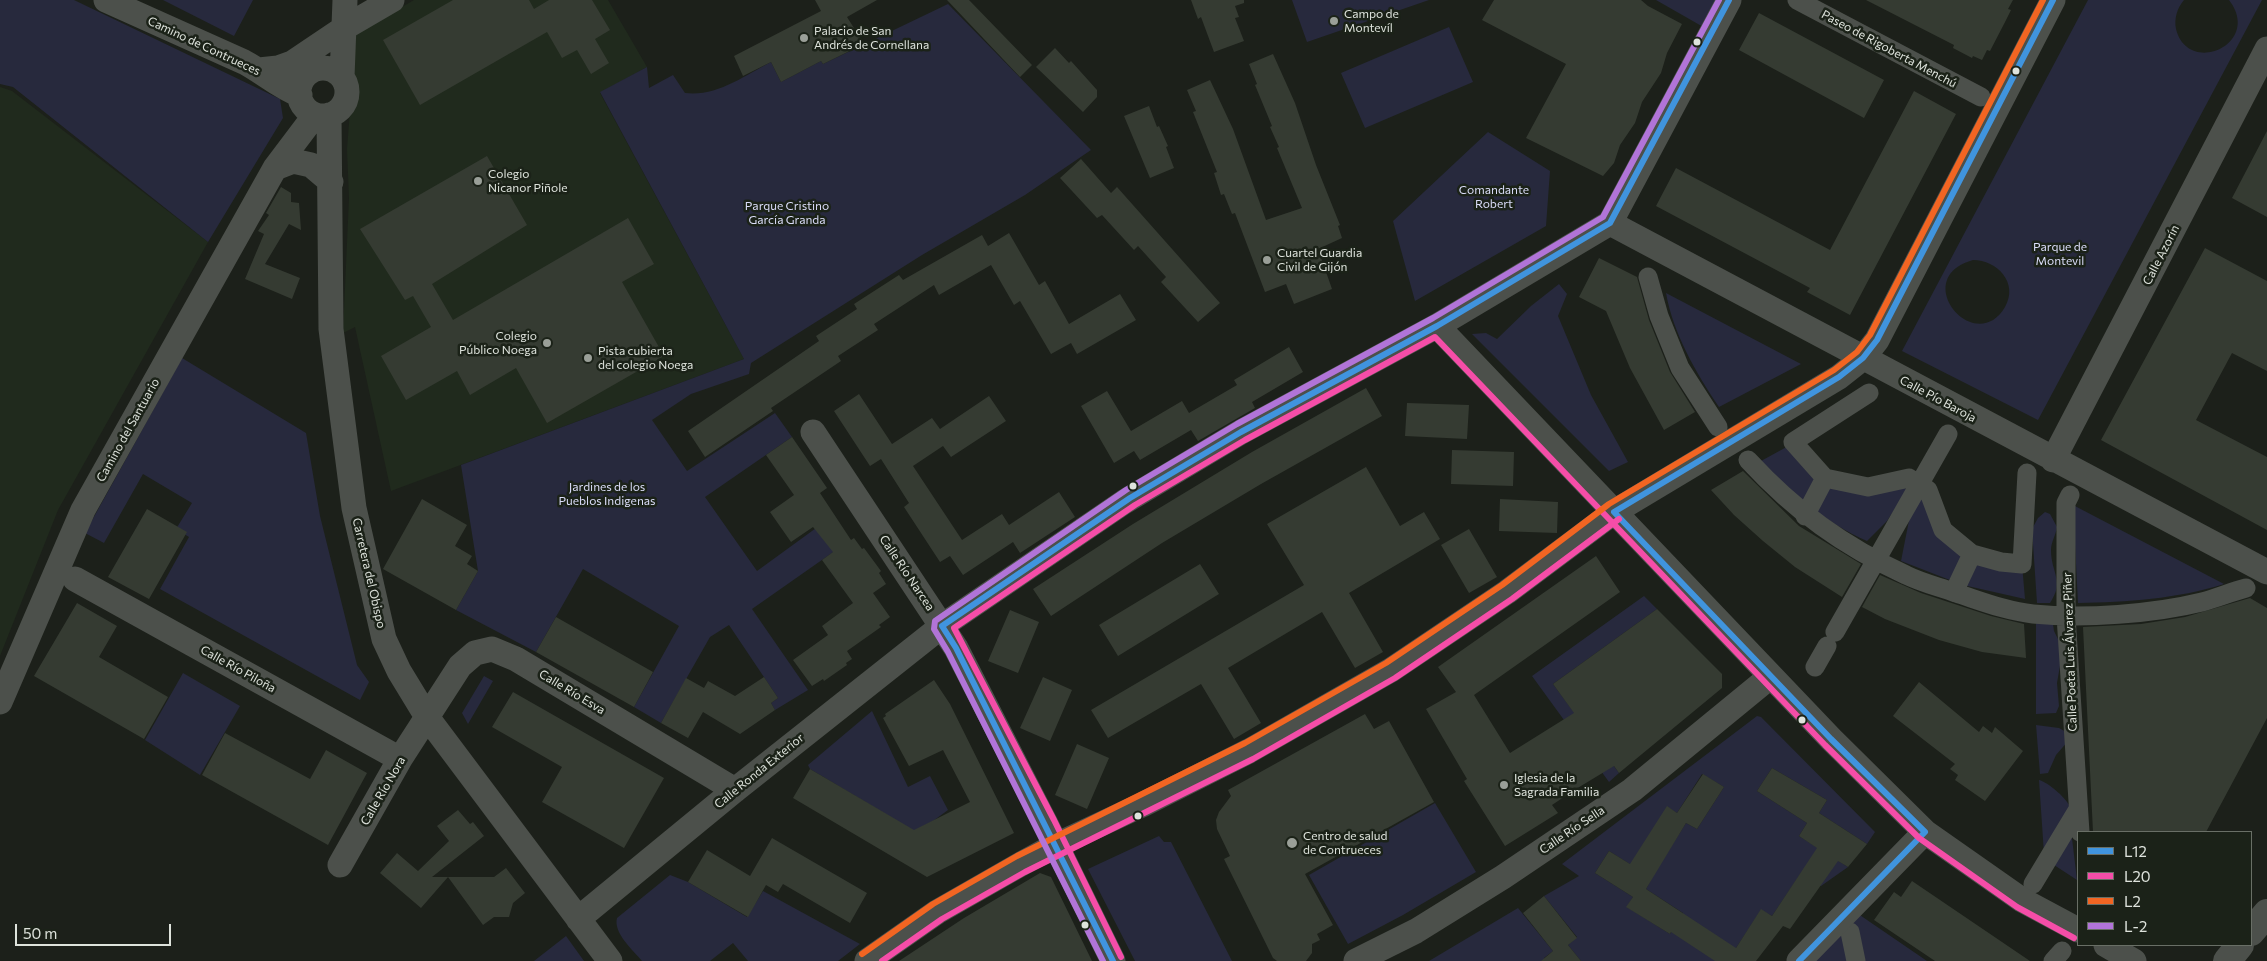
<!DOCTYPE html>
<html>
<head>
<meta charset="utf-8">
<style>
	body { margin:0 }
	#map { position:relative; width:2267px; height:961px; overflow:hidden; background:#1c201a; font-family:Commissioner,sans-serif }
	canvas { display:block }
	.legend { position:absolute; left:2077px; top:831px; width:175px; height:115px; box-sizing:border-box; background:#1b2218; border:1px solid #696f66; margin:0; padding:6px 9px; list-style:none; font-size:15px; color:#dee3dc }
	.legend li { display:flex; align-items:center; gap:10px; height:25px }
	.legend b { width:25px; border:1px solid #696f66 }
	.scale { position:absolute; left:15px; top:924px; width:156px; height:22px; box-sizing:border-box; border:2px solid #dee3dc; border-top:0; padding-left:6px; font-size:15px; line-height:18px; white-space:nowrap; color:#dee3dc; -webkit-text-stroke:4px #1b2218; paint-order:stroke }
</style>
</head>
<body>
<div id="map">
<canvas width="2267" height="961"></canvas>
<ul class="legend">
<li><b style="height:6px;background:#4094de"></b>L12</li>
<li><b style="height:6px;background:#f54da8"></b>L20</li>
<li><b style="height:6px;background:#f26522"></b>L2</li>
<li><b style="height:6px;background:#b174d8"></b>L-2</li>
</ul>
<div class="scale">50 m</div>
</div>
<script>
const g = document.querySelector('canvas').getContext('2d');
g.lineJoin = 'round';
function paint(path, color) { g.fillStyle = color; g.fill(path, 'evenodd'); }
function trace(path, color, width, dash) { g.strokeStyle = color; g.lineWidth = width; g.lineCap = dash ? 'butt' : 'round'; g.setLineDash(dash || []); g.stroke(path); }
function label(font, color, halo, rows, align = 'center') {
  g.font = font + ' Commissioner,sans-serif'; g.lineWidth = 5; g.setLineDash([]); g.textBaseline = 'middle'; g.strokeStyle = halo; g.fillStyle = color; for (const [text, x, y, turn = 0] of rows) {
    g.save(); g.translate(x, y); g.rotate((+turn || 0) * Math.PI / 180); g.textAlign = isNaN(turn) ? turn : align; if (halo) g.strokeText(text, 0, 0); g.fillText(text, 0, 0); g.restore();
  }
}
paint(new Path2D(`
	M414 0H608L647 67 600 93 744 359 391 491 355 327 343 333 349 198 347 149 356 34Z
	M0 87 12 91 208 242 58 510 0 656Z`), '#202a1d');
paint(new Path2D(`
	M0 0H74L280 99 283 118 208 242 13 87 0 84Z
	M163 0H253L234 36Z
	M1292 0H1429L1307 42Z
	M1656 0H1729L1712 32Z
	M2088 0H2184C2177 8 2174 19 2176 29 2188 77 2263 44 2229 0H2262L2038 420 1902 351ZM1973 260C1997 260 2019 283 2005 307 1975 358 1908 278 1973 260Z
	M948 4 1091 150 1025 195 922 255 751 363 749 374 691 394 652 420 687 471 775 413 792 437 705 497 757 571 834 515 849 541 752 609 808 690 775 710 771 703 778 698 729 625 710 637 661 723 634 707 679 626 583 569 536 652 456 610 478 571 461 465 744 359 600 92 647 67 649 88 673 75 685 93C716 97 744 76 771 62L781 82 821 61 823 64Z
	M1449 27 1473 82 1365 128 1341 73Z
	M1488 132 1550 171 1546 226 1415 301 1393 221Z
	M1559 284 1567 294 1558 316 1591 395 1628 462 1609 471 1472 334 1486 333 1497 339 1531 306Z
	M1666 293 1801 364 1719 407C1696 373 1673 333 1666 293Z
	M182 358 306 433 320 516 357 665 369 682 360 700 160 589 189 537 176 529 192 503 143 474 104 543 85 533Z
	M1792 444 1821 477 1902 484 1907 490 1887 521 1867 541C1826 523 1791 493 1761 461Z
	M1920 492 1965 553 1955 582 1901 561 1914 495Z
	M2073 505 2224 584C2177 599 2127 602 2078 603Z
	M2045 512 2050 514 2057 527C2056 535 2051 542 2051 550 2051 573 2065 581 2050 603H2037L2032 529 2038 518Z
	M1977 555 2022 564 2025 599 1963 585Z
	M1644 596 1657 609 1553 684 1619 773 1609 782 1532 676Z
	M2036 616 2052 618 2054 631 2061 645V660L2057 683 2059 706 2056 713 2036 714Z
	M183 673 240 706 200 775 145 740Z
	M484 676 493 681 468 724 462 713Z
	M872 711 908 787 930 776 948 810 933 821 914 831 810 769 808 765Z
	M1757 716 1761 717 1875 832 1867 844 1819 813 1827 800 1772 768 1757 791 1807 823 1799 836 1848 867 1821 886 1801 873 1772 916 1761 910 1736 948 1715 961H1581L1568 945 1577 937 1544 896 1579 876 1562 864ZM1702 774 1724 787 1697 829 1686 823 1662 861 1667 807 1677 813ZM1609 851 1652 878 1646 889 1683 913 1670 934 1627 907 1633 897 1595 873Z
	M2036 725 2059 728 2066 732 2069 740 2056 755 2048 773 2040 774Z
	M2039 780C2048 782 2069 800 2071 809L2044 854Z
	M1435 803 1476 872 1403 915 1348 944 1309 875Z
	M2071 830 2077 880 2051 863Z
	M1159 836 1164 842H1171L1232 961H1135L1088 869Z
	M670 875 688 882 747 917 763 891 860 944 838 961H748L733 943 710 961H642C633 950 613 933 617 918Z
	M1518 908 1553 951 1544 958 1545 961H1429Z
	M1851 909 1927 961H1799Z
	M566 936 584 961H534Z`), '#27293d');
paint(new Path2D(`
	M453 0H529L534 9 549 0H592L610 30 595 39 609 63 591 74 577 50 562 58 547 32 420 105 383 40Z
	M815 0H877L847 17 864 44 823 64 821 61 781 82 771 62 743 76 734 56 821 11Z
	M947 0H969L1032 65 1020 77Z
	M1191 0H1244V3L1235 6 1239 17 1235 18 1244 41 1214 52 1201 17 1198 19Z
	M1494 0H1641L1648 6 1682 24 1667 53 1661 73 1642 102 1635 123 1620 145 1614 163 1603 176 1526 138 1566 64 1482 20Z
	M1866 0H2013L2008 9 2011 10 2004 24 1990 51 1987 50 1982 60 1973 56 1972 58 1953 48 1954 45Z
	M1759 13 1884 80 1864 118 1739 50Z
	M1055 48 1069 63 1071 61 1097 90V97L1083 112 1036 67Z
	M1273 54 1295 103 1316 165 1340 225 1338 226 1342 238 1318 249 1332 289 1294 304 1286 284 1265 292 1235 213 1232 214 1224 194 1221 195 1214 173 1217 172 1193 112 1196 111 1187 90 1210 80 1233 129 1266 220 1302 208 1277 148 1279 147 1270 127 1272 126 1255 85 1257 84 1249 64Z
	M1914 91 1956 114 1850 315 1807 292 1810 288 1656 206 1676 168 1830 250Z
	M1149 106 1157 127 1159 126 1168 146 1166 147 1174 168 1150 178 1124 116Z
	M2267 131V217L2232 198Z
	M487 156 527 225 432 284 453 320 628 218 654 264 622 282 664 356 547 423 516 368 470 395 457 371 406 400 381 356 431 327 413 296 405 300 360 229Z
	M1081 159 1111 193 1117 187 1220 303 1198 322 1161 282 1166 277 1138 246 1134 250 1102 215 1097 218 1060 178Z
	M281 187 291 193V202L299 203 301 230 289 224 265 264 300 278 292 299 245 279 264 234 258 231 269 215 266 213Z
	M1009 233 1039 285 1045 281 1069 324 1120 294 1136 320 1077 354 1071 343 1051 354 1020 301 1014 305 991 265 939 295 934 285 874 324 878 330 838 356 841 361 771 408 773 411 705 457 688 431 819 341 816 336 857 309 854 304 899 275 903 280 982 235 988 246Z
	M2205 248 2267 281V371L2232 353 2196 420 2267 457V530L2101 440Z
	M1599 258 1637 277 1649 320 1670 372 1695 412 1664 430 1630 368 1606 311 1579 297Z
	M1289 347 1303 372 1252 402 1255 408 1198 441 1191 430 1140 460 1134 451 1114 463 1081 406 1107 391 1131 431 1182 401 1189 413 1237 385 1234 380Z
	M1366 388 1382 416 1261 484 1162 543 1051 616 1033 589 1133 524 1252 452Z
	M859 394 892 444 932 418 940 429 989 396 1006 421 951 457 943 446 913 466 962 540 1002 514 1009 525 1059 492 1075 517 1020 553 1013 542 963 575 950 556 940 562 904 507 909 503 881 459 870 466 834 411Z
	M1407 403 1469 405 1467 439 1405 436Z
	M792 437 827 488 820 493 851 540 854 538 862 549 864 548 881 571 879 573 886 584 873 593 890 617 879 625 881 627 847 651 852 659 846 663 847 665 824 681 823 679 812 686 793 660 828 635 822 626 853 603 822 560 833 552 813 527 791 542 770 512 794 495 766 455Z
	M1452 450 1514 452 1513 486 1451 484Z
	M1366 467 1400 526 1424 512 1440 539 1349 593 1383 652 1355 668 1322 612 1228 668 1261 723 1234 739 1201 684 1108 738 1091 710 1304 585 1267 524Z
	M1743 471 1799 526 1861 564 1842 597 1795 567 1763 541 1734 515 1711 490Z
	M422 499 467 525 455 546 472 556 467 564 478 571 456 610 383 569Z
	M1500 499 1558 502 1557 533 1499 531Z
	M147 509 187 532 149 599 108 577Z
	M1469 529 1497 577 1469 593 1441 545Z
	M1596 556 1620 592 1474 695 1510 753 1574 713 1553 684 1657 609 1722 674V688L1619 773 1614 766 1576 789 1552 805 1558 813 1505 846 1464 781 1467 779 1426 709 1456 692 1438 667Z
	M1200 564 1219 594 1118 656 1099 625Z
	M1880 575 1921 593 1991 616 2024 624 2026 658 1982 652 1939 640 1885 619 1862 607Z
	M2250 598 2267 608V718L2206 832H2093L2083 627 2141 624 2185 617Z
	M77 603 117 626 99 657 168 697 144 739 34 676Z
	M1010 610 1039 622 1018 673 988 661Z
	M556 617 653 672 634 707 536 652Z
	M764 677 778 698 771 703 775 710 740 734 703 712 688 738 661 723 686 678 704 688 708 681 735 696Z
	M1043 677 1072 690 1050 741 1020 728Z
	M934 680 950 704 1014 833 927 877 793 798 810 769 914 830 970 802 943 750 909 766 883 718 886 716 885 714Z
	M1919 682 1979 732 1983 726 1992 733 1995 727 2023 751 1985 801 1955 780 1958 775 1950 769 1955 764 1893 716Z
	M513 692 664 778 624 848 542 802 562 767 492 727Z
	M1365 714 1374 729 1389 721 1434 802 1305 874 1333 925 1317 934 1320 940 1312 944V953L1306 961H1277L1273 958 1224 859 1230 856 1217 829 1216 820 1219 812 1231 796 1228 790Z
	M225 733 310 779 326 750 367 773 328 845 202 775Z
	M1077 744 1109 758 1087 809 1055 795Z
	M1772 768 1827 800 1819 813 1867 844 1848 867 1838 861 1790 929 1783 926 1756 961H1715L1671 932 1670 934 1626 907 1633 897 1595 873 1609 851 1630 864 1667 806 1677 813 1703 774 1724 787 1697 829 1686 823 1646 889 1736 948 1761 909 1772 916 1817 848 1799 836 1807 823 1757 791Z
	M458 810 470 824 473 822 484 836 432 877H448L421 908 380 873 397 853 418 871 449 841 437 826Z
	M772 838 867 893 850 923 783 884 778 892 766 885 748 917 688 882 707 850 750 876Z
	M506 868 525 893 513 903 509 917H494L483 925 448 877H494Z
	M1040 873 1051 877 1092 961H899L964 918Z
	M1912 881 2030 961H1935L1874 920 1894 892 1901 897Z
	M1544 896 1577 938 1568 945 1581 961H1541L1553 951 1523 913Z`), '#353b32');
trace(new Path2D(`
	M1797 0 1981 97
	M1648 277 1659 316 1680 368 1718 427
	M1869 393 1793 442 1825 478 1868 487 1909 478 1928 490 1943 530 1972 554 2001 562 2022 564 2027 473
	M1748 460C1795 511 1843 546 1906 575 1922 583 1940 587 1956 593 1981 601 2006 611 2033 614 2084 619 2153 614 2202 602 2217 598 2231 592 2246 588
	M2070 495 2066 503V616L2080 832
	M1805 516 1825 478
	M1954 592 1972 554
	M1835 632 1948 434
	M1815 667 1827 646
	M2033 884 2077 811
	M1850 932 1856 961
	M2053 961 2062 951`), '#4c504b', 19);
trace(new Path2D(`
	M106 0 244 62C263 72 279 87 300 95
	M299 92a24 24 0 1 1 48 0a24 24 0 1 1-48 0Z
	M259 70 278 68 292 63 344 28 392 0
	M342 77 345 0
	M329 115 331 329 354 508 384 639 399 671 427 717 610 961
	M275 168 293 161 311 165 331 182
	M1610 223 2267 572
	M1610 223 1729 0
	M1437 326 1831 739 1925 832 2022 900 2078 930
	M813 432 956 648 1046 824 1113 961
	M2053 460 2267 49
	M75 579 400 759
	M0 702 83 510 275 168 315 115
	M340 865 400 759 460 666 475 653 492 649 516 659 735 790
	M578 919 735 790 942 626 1124 502 1241 432 1437 326 1610 223
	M2106 945 2134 961
	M867 961 937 912 1021 864 1056 845 1142 805 1249 751 1391 670 1507 592 1614 512 1839 377 1863 358 1877 340 2053 0
	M1356 961 1416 931 1503 877 1632 790 1771 676
	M1799 961 1925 832`), '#4c504b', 25);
trace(new Path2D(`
	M2251 932 2267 913
	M2227 961 2240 945`), '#4c504b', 28);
trace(new Path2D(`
	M1113 961 956 648 942 626 1130 498 1241 432 1437 326 1610 223 1729 0
	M1799 961 1925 832 1831 739 1614 512 1839 377 1863 358 1877 340 2053 0`), '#4094de', 6);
trace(new Path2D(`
	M1121 957 1054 820 954 628 1135 505 1245 440 1435 337 1825 745 1919 838 2017 907 2074 938
	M882 961 942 919 1025 872 1253 759 1395 678 1512 599 1619 519`), '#f54da8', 6);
trace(new Path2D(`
	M862 954 933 904 1017 856 1245 743 1386 663 1502 585 1609 504 1834 370 1857 352 1870 335 2043 0`), '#f26522', 6);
trace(new Path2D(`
	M1103 961 948 652 934 629 935 621 1126 490 1237 424 1433 318 1603 217 1719 0`), '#b174d8', 6);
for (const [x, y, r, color] of [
	[1334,21,5,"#9a9f98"],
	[804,38,5,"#9a9f98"],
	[1697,42,4.5,"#dee3dc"],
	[2016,71,4.5,"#dee3dc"],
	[478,181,5,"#9a9f98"],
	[1267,260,5,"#9a9f98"],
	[547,343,5,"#9a9f98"],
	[588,358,5,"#9a9f98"],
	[1133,486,4.5,"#dee3dc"],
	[1802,720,4.5,"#dee3dc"],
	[1504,785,5,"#9a9f98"],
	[1138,816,4.5,"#dee3dc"],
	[1292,843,6,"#9a9f98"],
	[1085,925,4.5,"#dee3dc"]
]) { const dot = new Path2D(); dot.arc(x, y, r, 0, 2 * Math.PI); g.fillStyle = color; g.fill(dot); trace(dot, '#1b2218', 2); }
label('12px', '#dee3dc', '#1b2218', [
	["Campo de",1344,14],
	["Montevíl",1344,28],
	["Palacio de San",814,31],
	["Andrés de Cornellana",814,45],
	["Colegio",488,174],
	["Nicanor Piñole",488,188],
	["Cuartel Guardia",1277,253],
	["Civil de Gijón",1277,267],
	["Colegio",537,336,"right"],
	["Público Noega",537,350,"right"],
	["Pista cubierta",598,351],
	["del colegio Noega",598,365],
	["Iglesia de la",1514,778],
	["Sagrada Familia",1514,792],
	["Centro de salud",1303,836],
	["de Contrueces",1303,850]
], 'left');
label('12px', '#dee3dc', '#1b2218', [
	["Camino de Contrueces",204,46,25],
	["Paseo de Rigoberta Menchú",1889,49,28],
	["Calle Azorín",2161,255,-63],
	["Calle Pío Baroja",1938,399,28],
	["Camino del Santuario",128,430,-61],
	["Carretera del Obispo",369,573,77],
	["Calle Río Narcea",907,573,56],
	["Calle Poeta Luis Álvarez Piñer",2070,652,-92],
	["Calle Río Piloña",238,669,29],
	["Calle Río Esva",572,692,31],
	["Calle Ronda Exterior",759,771,-39],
	["Calle Río Nora",383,791,-60],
	["Calle Río Sella",1572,830,-34]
]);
label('12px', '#dbddf9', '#1b2218', [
	["Comandante",1494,190],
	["Robert",1494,204],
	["Parque Cristino",787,206],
	["García Granda",787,220],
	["Parque de",2060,247],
	["Montevil",2060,261],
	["Jardines de los",607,487],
	["Pueblos Indigenas",607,501]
]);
</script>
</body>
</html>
